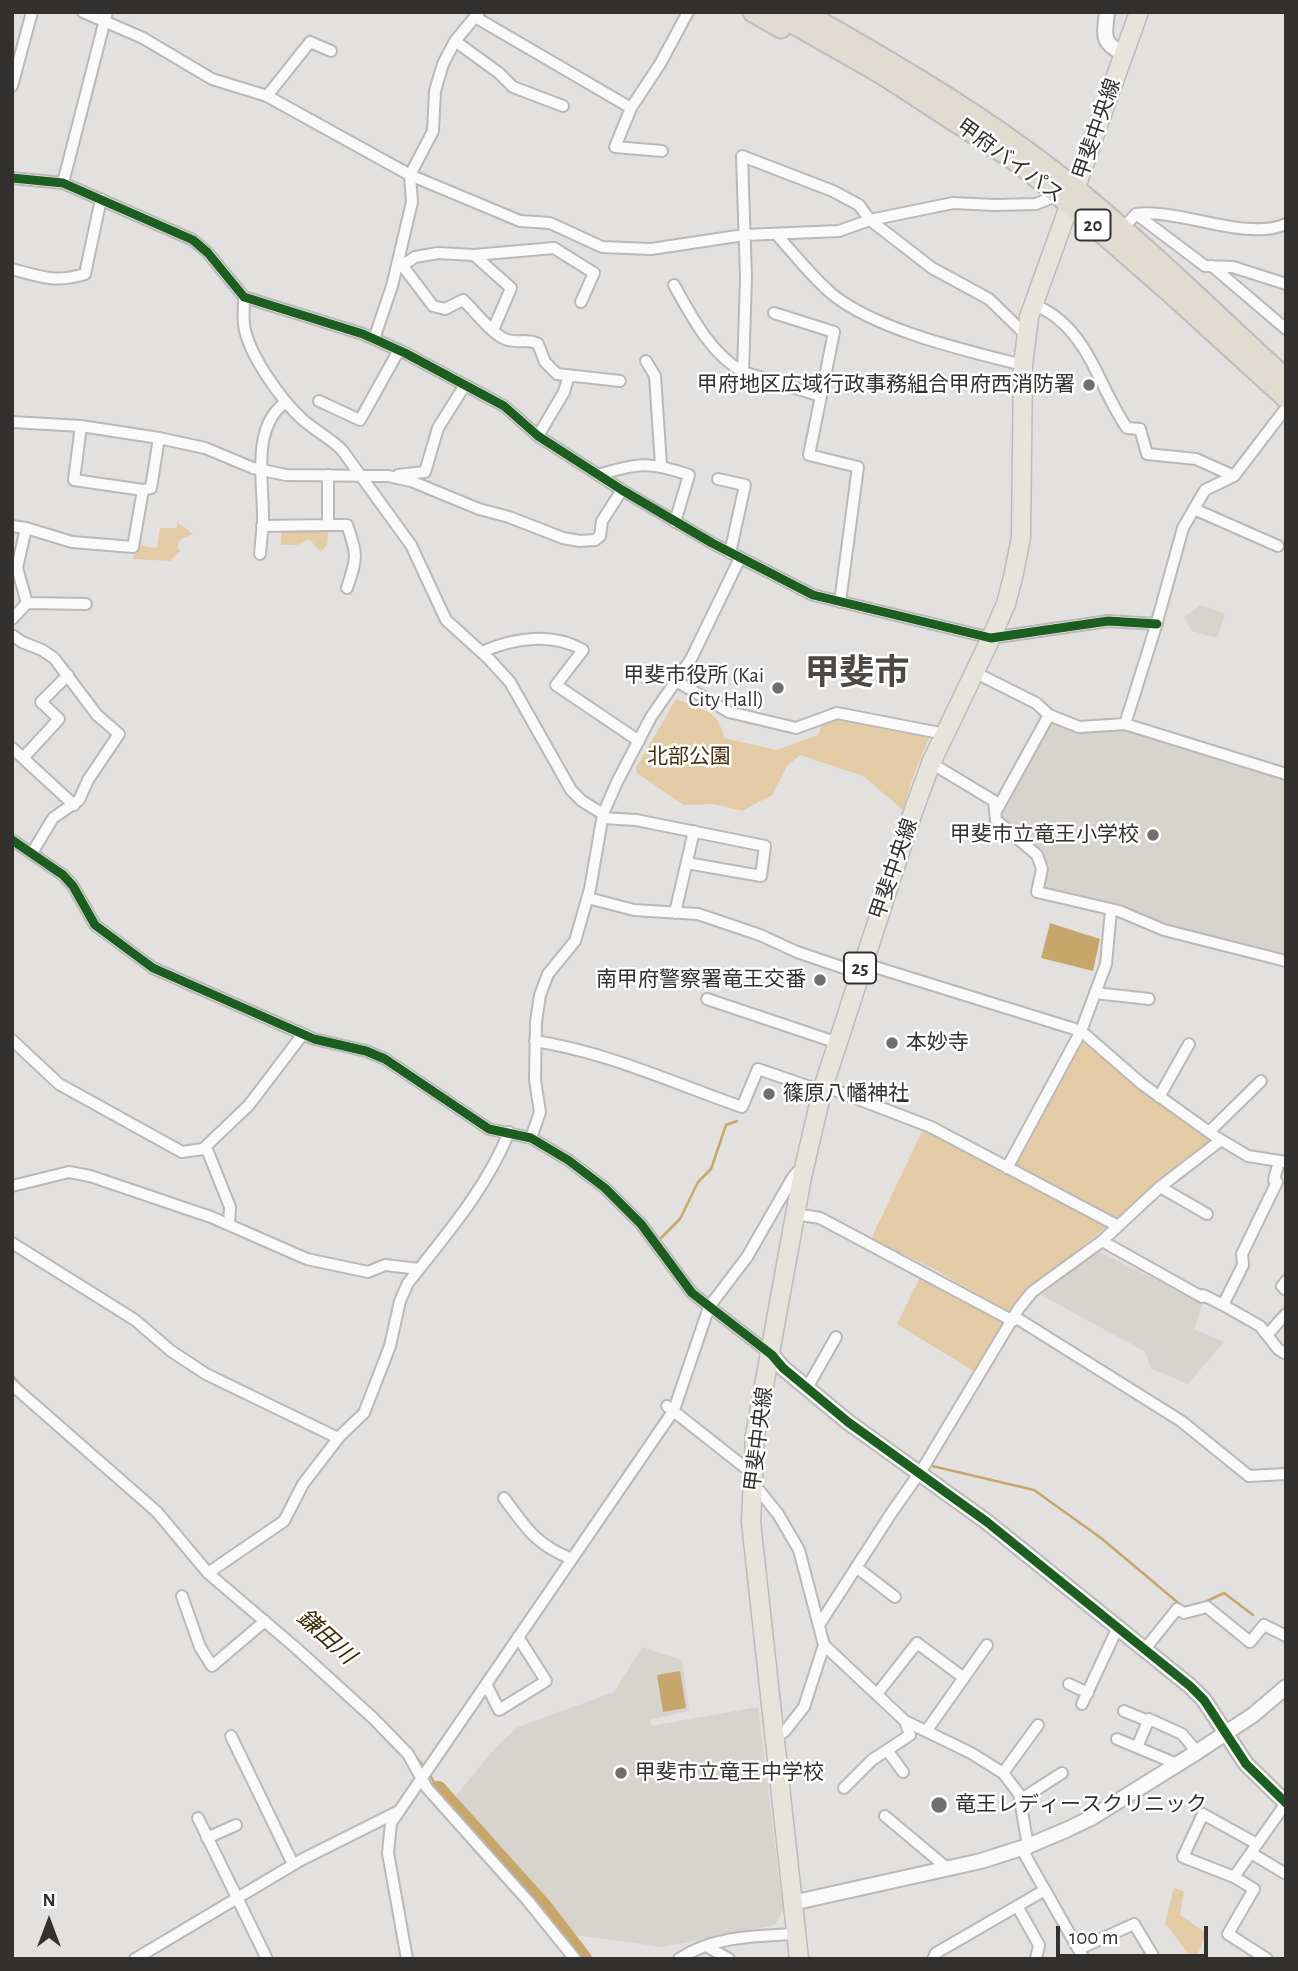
<!DOCTYPE html>
<html>
<head>
<meta charset="utf-8">
<style>
	body { margin:0 }
	#map { position:relative; width:1298px; height:1971px; overflow:hidden; background:#e3e1df; font-family:"Alegreya Sans",sans-serif }
	canvas { display:block }
	.frame { position:absolute; inset:0; border:14px solid #323130; pointer-events:none }
	.north { position:absolute; left:14px; top:1887px; width:70px; height:70px; -webkit-text-stroke:5px #fff; paint-order:stroke; rotate:0deg; font-size:19px; font-weight:700; line-height:28px; text-align:center; color:#323130 }
	.north::after { content:''; display:block; margin:auto; width:24px; height:32px; background:#323130; clip-path:polygon(50% 0,100% 100%,50% 72%,0 100%) }
	.scale { position:absolute; left:1056px; top:1926px; width:152px; height:32px; box-sizing:border-box; border:4px solid #323130; border-top:0; padding-left:9px; font-size:21px; line-height:24px; white-space:nowrap; color:#323130; -webkit-text-stroke:5px #fff; paint-order:stroke }
</style>
</head>
<body>
<div id="map">
<canvas width="1298" height="1971"></canvas>
<div class="frame"></div>
<div class="north">N</div>
<div class="scale">100 m</div>
</div>
<script>
const g = document.querySelector('canvas').getContext('2d');
g.lineJoin = 'round';
function paint(path, color) { g.fillStyle = color; g.fill(path, 'evenodd'); }
function trace(path, color, width, dash) { g.strokeStyle = color; g.lineWidth = width; g.lineCap = dash ? 'butt' : 'round'; g.setLineDash(dash || []); g.stroke(path); }
function label(font, color, halo, rows, align = 'center') {
  g.font = font + ' "Alegreya Sans","Noto Sans JP",sans-serif'; g.lineWidth = 5; g.setLineDash([]); g.textBaseline = 'middle'; g.strokeStyle = halo; g.fillStyle = color; for (const [text, x, y, turn = 0] of rows) {
    g.save(); g.translate(x, y); g.rotate((+turn || 0) * Math.PI / 180); g.textAlign = isNaN(turn) ? turn : align; if (halo) g.strokeText(text, 0, 0); g.fillText(text, 0, 0); g.restore();
  }
}
paint(new Path2D(`
	M1201 605 1225 614 1217 638 1192 631 1184 617Z
	M1050 719 1122 726 1286 777V957L1162 925 1045 891 1042 884 1049 866 1039 849 1000 821 1002 810Z
	M1098 1251 1203 1303 1194 1329 1224 1342 1188 1384 1152 1369 1144 1351 1041 1295Z
	M642 1647 682 1660 689 1711 650 1720 651 1726 758 1707 783 1911 775 1925 663 1947 567 1934 453 1799 497 1746 518 1727 614 1692Z`), '#d7d3cd');
paint(new Path2D(`
	M177 522 193 534 181 539 177 547 180 551 170 561 133 559 137 545 157 548 160 528H177Z
	M329 525 327 545 321 552 309 539 297 545H281V528Z
	M676 699C700 709 719 709 724 738L776 750 818 735 821 727 834 717 930 736 914 774 903 810 863 776 800 755 787 766 772 795 742 811 714 804 684 805 637 773 636 768Z
	M1081 1034 1218 1140 1112 1223 1009 1167Z
	M923 1129 1109 1225 1024 1293 1010 1313 936 1270 871 1239Z
	M920 1277 1007 1322 975 1372 897 1324Z
	M1174 1888 1184 1891 1180 1915 1206 1933 1196 1959H1192L1165 1923Z`), '#e3cba6');
paint(new Path2D(`
	M1050 923 1100 939 1093 971 1041 958Z
	M680 1671 686 1708 663 1712 657 1675Z`), '#c7a66c');
trace(new Path2D(`
	M657 1242 680 1219 698 1182 711 1169 726 1125 737 1121
	M12 1375 21 1386
	M932 1466 1034 1490 1101 1538 1182 1606
	M215 1572 287 1634
	M1203 1603 1224 1593 1253 1615
	M378 1716 425 1767
	M429 1773 438 1790`), '#c7a66c', 2.5);
trace(new Path2D(`
	M438 1790 543 1907 583 1959`), '#c7a66c', 18);
const minor = new Path2D(`
	M83 12 143 38 212 79 267 96 410 175 520 221 550 223 602 247 651 249 744 235 839 231 870 220 953 203 995 205 1036 204 1058 195
	M475 17 631 108
	M455 41 499 73 513 87 563 106
	M12 86 32 12
	M267 96 310 42 331 51
	M662 151 615 147 631 108 660 64 688 12
	M12 178 63 183 193 240 208 253 244 297 363 334 405 353 504 406 538 436 622 490 712 543 813 595 991 638 1108 621 1157 624
	M63 183 107 12
	M1136 214C1179 208 1246 242 1286 224
	M1123 228 1136 214 1205 266 1233 267 1286 284
	M777 235C795 255 811 276 832 294 876 330 967 351 1023 365
	M474 255 511 288 493 330
	M399 261 433 306 445 309 463 300C474 310 492 334 505 339 516 344 527 338 538 344L545 362 557 374 620 381
	M403 265 415 257 438 253 474 255 554 248 594 273 581 302
	M1212 266 1286 329
	M12 269C41 277 56 283 85 274L101 199
	M674 285C692 317 710 353 743 372
	M244 297C244 306 243 315 244 324 247 353 282 401 303 420 316 431 330 438 342 450L411 545 446 620 488 658 510 682 571 790 582 801 603 814
	M1034 304C1041 308 1050 312 1057 318 1092 345 1102 393 1127 428L1140 429 1147 454 1196 459 1234 476
	M774 313 834 332 809 455 858 467 840 602
	M374 339 392 286 412 202 410 175 433 131 435 91 443 64 455 41 479 12
	M646 361 655 376 661 465
	M821 396 743 372 746 278 742 156 833 191 859 205 870 220 932 268 989 299 1027 336
	M319 401 360 420 399 350
	M12 422 81 426 159 438 205 448 253 468 286 475 388 476 411 481 479 509 509 517 563 538 580 541 595 540 600 536 602 521 622 490
	M81 426 74 480 143 490 151 488 159 438
	M538 436 564 392 569 375
	M398 475 425 472 438 428 465 385
	M598 475C637 463 649 461 689 475L675 522
	M718 479 745 485 730 553
	M1194 509 1278 546
	M328 525H347C358 555 357 558 347 588
	M12 526 26 528 72 542 133 547 143 490
	M262 526 328 525V475
	M260 554C261 543 262 532 263 521 264 484 250 427 286 402
	M27 603 86 604
	M12 619 27 603 17 568 26 528
	M12 635 22 642 42 650 54 658 97 715 119 734 88 780 79 800 53 818 32 853
	M482 652C513 638 552 632 583 650L556 685 639 741
	M976 673 1036 703 1049 715 1079 727 1125 724 1286 774
	M676 681 729 712 796 728 837 713 945 734
	M1125 724 1155 629 1183 528 1205 490 1234 476 1286 408
	M12 748 74 805
	M24 757 59 719 41 702 68 675
	M931 763 994 801 996 820 1037 855 1042 869 1037 892 1119 911 1164 930 1286 961
	M995 813 1049 715
	M603 818 636 820 765 846 761 876 687 863
	M12 840 63 875 73 886 95 925 153 968 314 1039 366 1051 385 1059 489 1129 531 1138 568 1160 605 1188 641 1224 692 1293 772 1355
	M588 898 634 910 698 914 760 935 797 952 859 973
	M675 913 694 831
	M862 963 1081 1031 1142 1084 1216 1137 1248 1156 1286 1162
	M1095 993 1149 999
	M707 999 838 1043
	M12 1040 59 1084 182 1152 203 1149 249 1105 303 1034
	M535 1041C607 1052 673 1083 742 1107L758 1069 822 1091
	M824 1086 931 1127 1118 1226
	M1159 1097 1189 1044
	M1209 1132 1261 1081
	M531 1138 540 1112 535 1080 536 1022 540 995 548 974 575 941 590 889 603 814 617 782 651 717 691 659 740 558
	M206 1147 230 1207 229 1225
	M1279 1161 1274 1180 1277 1182 1242 1254 1243 1265 1223 1305 1260 1326 1278 1349 1286 1354
	M1007 1168 1081 1031 1106 964 1111 910
	M12 1186 69 1172 90 1176 211 1217 307 1259 368 1272 385 1265 419 1269
	M1160 1187 1207 1214
	M795 1214 820 1218 1013 1321
	M1102 1241 1202 1297 1203 1295 1223 1305
	M12 1243 135 1320 171 1351 206 1374 338 1438
	M1286 1281 1282 1286 1286 1290
	M1015 1317 1181 1421 1249 1476 1286 1474
	M1267 1335 1286 1314
	M12 1385 157 1512 208 1573 296 1648 374 1719 408 1754 427 1788 528 1901 575 1959
	M807 1388 836 1337
	M667 1406 752 1473
	M753 1483 778 1514 799 1550 824 1645 905 1721 971 1753 1003 1773 1019 1794 1028 1846 1025 1855 1084 1959
	M504 1498C526 1528 536 1545 572 1559
	M856 1567 895 1597
	M208 1573 284 1521 303 1484 340 1436 364 1413 390 1346 400 1301 408 1283C445 1236 487 1188 509 1132
	M182 1596 200 1647 212 1666 265 1621
	M819 1625 892 1512 923 1468 1019 1308 1032 1292 1102 1241 1160 1187 1221 1140
	M1145 1649 1177 1609 1184 1613 1207 1607 1250 1642 1264 1625 1286 1636
	M486 1684 499 1710 546 1681 518 1637
	M1069 1684 1088 1693
	M877 1694 917 1643 964 1678
	M1082 1704 1118 1627
	M1124 1711 1148 1721
	M927 1730 987 1645
	M231 1736 293 1864
	M774 1738 785 1731 804 1707 824 1645
	M1117 1739 1177 1764
	M1137 1747 1149 1719 1182 1734 1197 1752
	M887 1750 903 1772
	M1003 1773 1038 1725
	M844 1788 872 1760 910 1735 905 1721
	M1020 1800 1062 1773
	M885 1816 947 1868
	M198 1818 267 1959
	M207 1838 236 1825
	M1257 1844 1203 1814 1183 1857 1234 1877 1254 1889 1228 1934 1267 1959
	M1251 1853 1286 1874
	M1234 1877 1286 1803
	M1017 1906 1039 1945 1036 1959
	M706 1946 729 1959
	M1079 1949 1134 1924 1155 1959
	M135 1959 301 1860 397 1812
	M407 1959 388 1853 391 1823 674 1410 709 1307 747 1257 793 1177 801 1168
	M679 1959C713 1936 756 1936 795 1934
	M933 1959 936 1953 1045 1890`);
const tertiary = new Path2D(`
	M1107 12C1105 34 1100 43 1123 53
	M772 1355 783 1368 848 1422 987 1522 1190 1686 1204 1700 1246 1764 1286 1803
	M792 1903 981 1861 1028 1846 1066 1830 1091 1818 1197 1752 1253 1715 1286 1687`);
const primary = new Path2D(`
	M799 1959 751 1522 755 1435 802 1177 822 1091 912 815 931 763 991 638 1006 604 1014 573 1021 537 1023 365 1029 317 1139 12`);
const trunk = new Path2D(`
	M753 12 781 28
	M773 12 882 74 1013 159 1053 190 1172 294 1286 398
	M803 12C898 66 993 121 1078 191 1150 250 1217 316 1286 379`);
trace(minor, '#bab9b7', 14);
trace(tertiary, '#bab9b7', 18);
trace(primary, '#bcbcbb', 21);
trace(trunk, '#bcbcbb', 23);
trace(minor, '#fbfafa', 10);
trace(tertiary, '#fbfafa', 14);
trace(primary, '#e7e4dc', 18);
trace(trunk, '#e0dcd2', 19);
trace(new Path2D(`
	M12 178 63 183 193 240 208 253 244 297 363 334 405 353 504 406 538 436 622 490 712 543 813 595 991 638 1108 621 1157 624
	M12 840 63 875 73 886 95 925 153 968 314 1039 366 1051 385 1059 489 1129 531 1138 568 1160 605 1188 641 1224 692 1293 772 1355 783 1368 848 1422 987 1522 1190 1686 1204 1700 1246 1764 1286 1803`), '#1b5e20', 9);
for (const [x, y, r, color] of [
	[1089,385,7,"#706f6d"],
	[778,688,7,"#706f6d"],
	[1153,835,7,"#706f6d"],
	[820,980,7,"#706f6d"],
	[892,1043,7,"#706f6d"],
	[769,1094,7,"#706f6d"],
	[621,1773,7,"#706f6d"],
	[939,1805,9,"#706f6d"]
]) { const dot = new Path2D(); dot.arc(x, y, r, 0, 2 * Math.PI); g.fillStyle = color; g.fill(dot); trace(dot, '#fff', 2.5); }
for (const [x, y, w] of [
	[1093,225,35],
	[860,968,32]
]) { const box = new Path2D(); box.roundRect(x - w / 2, y - 15.5, w, 31, 5); g.fillStyle = '#fff'; g.fill(box); trace(box, '#323130', 2); }
label('bold 19px', '#323130', null, [
	["20",1093,225],
	["25",860,968]
]);
label('21px', '#323130', '#fff', [
	["甲斐中央線",1097,129,-71],
	["甲府バイパス",1010,161,36],
	["甲斐中央線",894,869,-71],
	["甲斐中央線",759,1439,-83]
]);
label('21px', '#323130', '#fff', [
	["甲府地区広域行政事務組合甲府西消防署",1075,385],
	["甲斐市役所 (Kai",764,676],
	["City Hall)",764,700],
	["甲斐市立竜王小学校",1139,835],
	["南甲府警察署竜王交番",806,980],
	["本妙寺",906,1043,"left"],
	["篠原八幡神社",783,1094,"left"],
	["甲斐市立竜王中学校",635,1773,"left"],
	["竜王レディースクリニック",955,1805,"left"]
], 'right');
label('21px', '#44300d', '#fff', [
	["北部公園",689,757]
]);
label('italic 23px', '#3f2c07', '#fff', [
	["鎌田川",326,1637,42]
]);
label('bold 35px', '#4b4845', '#fff', [
	["甲斐市",857,673]
]);
</script>
</body>
</html>
